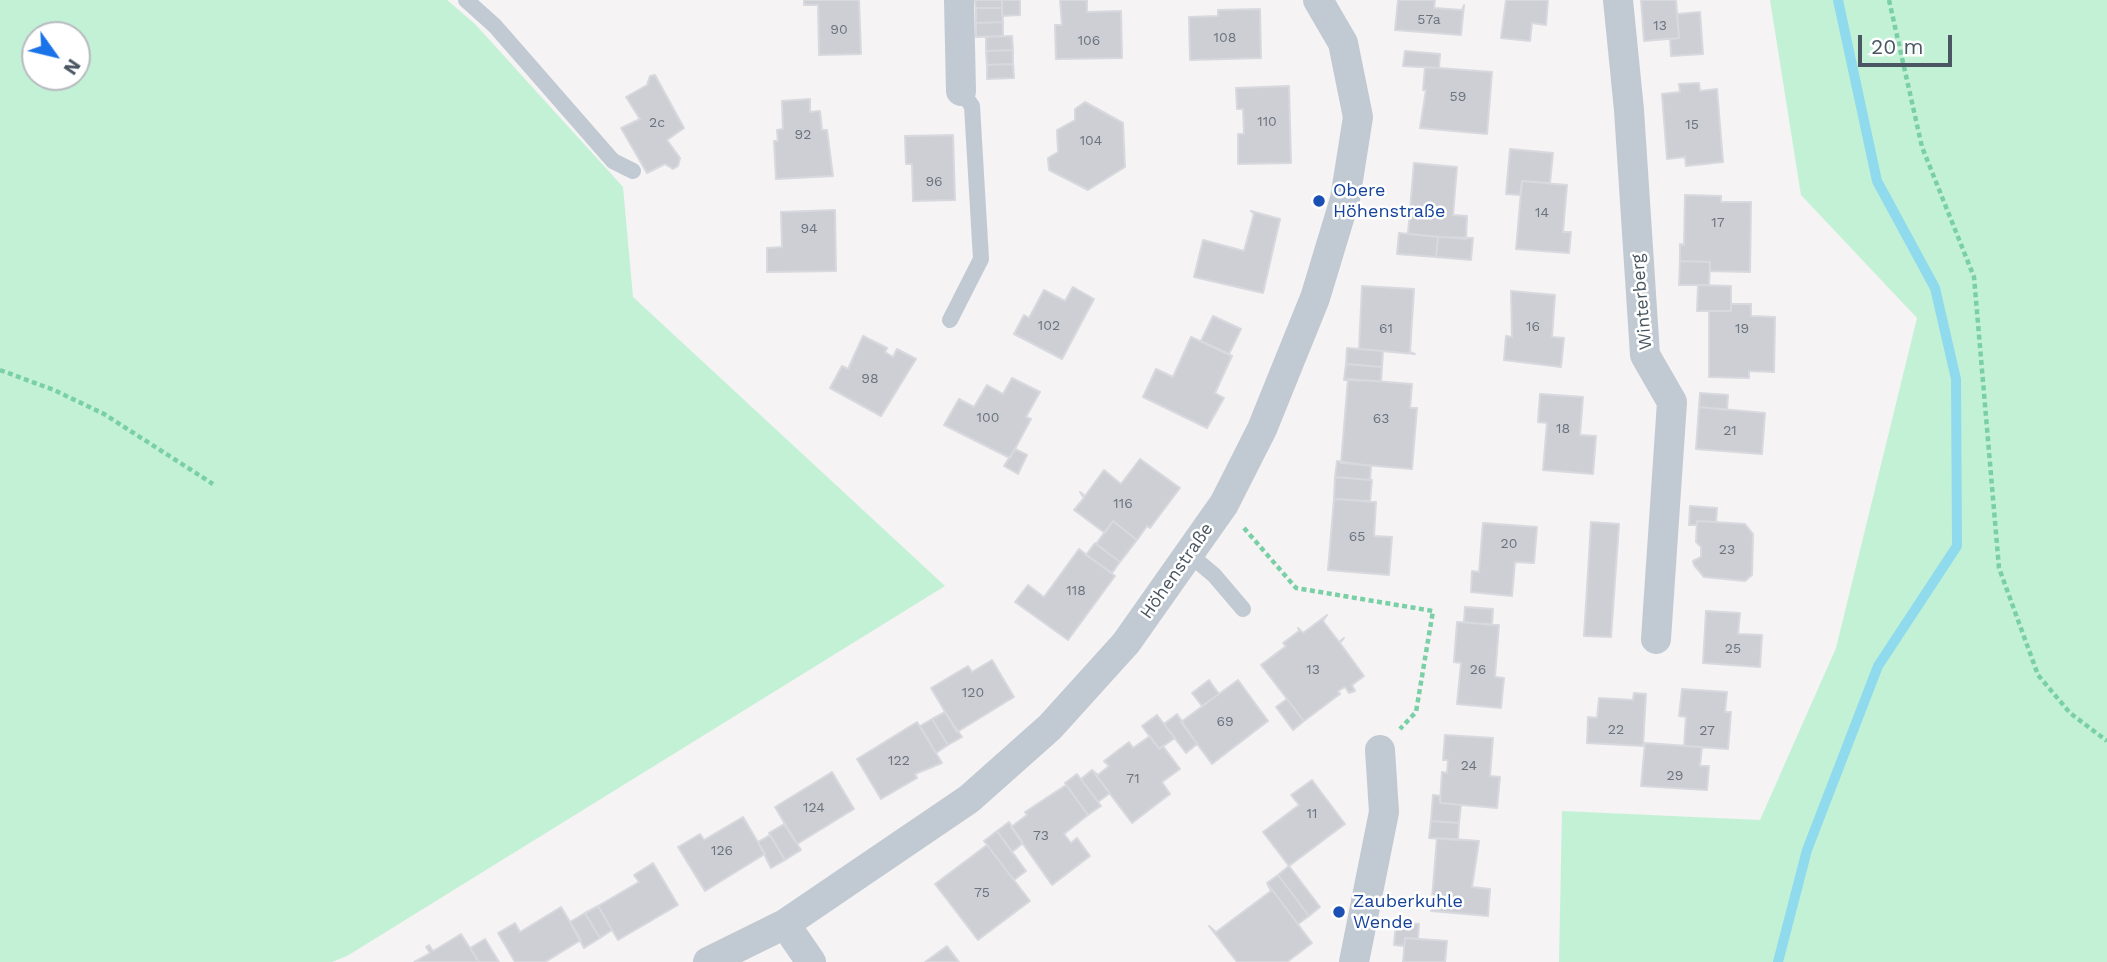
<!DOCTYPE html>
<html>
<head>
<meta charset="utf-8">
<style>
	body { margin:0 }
	#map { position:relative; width:2107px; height:962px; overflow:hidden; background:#f5f3f3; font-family:"Work Sans",sans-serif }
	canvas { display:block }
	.north { position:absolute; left:21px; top:21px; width:70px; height:70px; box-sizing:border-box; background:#fff; border:2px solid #b7bbc0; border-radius:50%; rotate:124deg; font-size:19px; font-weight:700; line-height:28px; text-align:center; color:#4a5661 }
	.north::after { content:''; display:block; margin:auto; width:24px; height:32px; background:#1a73e8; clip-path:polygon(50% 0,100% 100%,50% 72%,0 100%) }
	.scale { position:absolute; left:1858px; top:35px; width:94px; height:32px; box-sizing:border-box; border:4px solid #4a5661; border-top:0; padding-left:9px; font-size:21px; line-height:24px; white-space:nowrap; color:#4a5661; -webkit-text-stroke:5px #fff; paint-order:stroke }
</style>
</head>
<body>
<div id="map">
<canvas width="2107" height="962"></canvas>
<div class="north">N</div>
<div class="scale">20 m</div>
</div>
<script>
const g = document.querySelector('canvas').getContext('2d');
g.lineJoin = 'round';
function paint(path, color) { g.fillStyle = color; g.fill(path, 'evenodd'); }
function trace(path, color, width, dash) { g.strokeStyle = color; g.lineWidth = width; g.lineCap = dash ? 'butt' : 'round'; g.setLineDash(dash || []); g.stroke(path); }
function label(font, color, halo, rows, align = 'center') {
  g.font = font + ' "Work Sans",sans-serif'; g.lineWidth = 5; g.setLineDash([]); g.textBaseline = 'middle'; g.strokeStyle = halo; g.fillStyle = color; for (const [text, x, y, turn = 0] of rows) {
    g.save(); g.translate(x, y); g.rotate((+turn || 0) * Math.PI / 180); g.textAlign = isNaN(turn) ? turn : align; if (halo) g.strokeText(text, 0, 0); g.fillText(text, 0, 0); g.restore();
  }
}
paint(new Path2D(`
	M0 0H447L475 24 623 187 633 297 945 586 347 956 332 962H0ZM35 35H77V77H35Z
	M1770 0H2107V962H1559L1562 811 1760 820 1836 648 1917 318 1801 195Z`), '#c3f1d5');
trace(new Path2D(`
	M1778 962 1807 850 1878 666 1957 546 1956 379 1935 288 1877 181 1838 0`), '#90daee', 10);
const building = new Path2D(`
	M804 0H859L861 54 819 55 818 5H804Z
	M975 0H1002V8H976Z
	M1002 0H1020V15L1002 16Z
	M1060 0H1087V12L1121 11 1122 58 1056 59 1055 25H1062Z
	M1398 0H1435L1434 8 1462 10 1464 5 1461 35 1395 30Z
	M1506 0H1548L1546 25 1532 23 1530 41 1501 38Z
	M1641 0H1676L1679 38 1644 41Z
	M976 8H1002L1003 22 976 23Z
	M1260 9 1261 58 1190 60 1189 17 1218 16V10Z
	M1700 12 1703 54 1671 56 1670 39 1679 38 1677 14Z
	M1003 22V36L976 37V23Z
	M1012 36 1013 50 986 51V37Z
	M1013 50V64L987 65 986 51Z
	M1405 51 1440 54 1439 68 1403 66Z
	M1013 64 1014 78 987 79V65Z
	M1425 67 1492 72 1487 134 1420 128 1426 90H1423Z
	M655 75 684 128 667 140 680 158 678 166 673 169 665 164 647 173 621 128 640 119 626 97 647 85 650 76Z
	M1699 83 1700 91 1717 89 1723 162 1686 166 1685 157 1667 159 1662 94 1680 92 1679 84Z
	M1289 86 1291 163 1238 164V134H1244L1243 109H1237L1236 88Z
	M810 99V112L820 111 822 130H827L833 176 776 179 774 141H778L777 130 783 129 782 101Z
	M1085 102 1123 123 1125 167 1088 190 1049 170 1048 158 1058 152 1057 130 1075 120V109Z
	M953 135 955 200 913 201 912 164H906L905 136Z
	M1510 149 1553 153 1550 183 1522 181 1520 195 1506 194Z
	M1414 163 1457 167 1453 215 1467 216 1466 239 1408 234Z
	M1522 181 1567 185 1563 232H1571L1569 253 1516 249Z
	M1685 195 1721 196V202H1751L1750 272 1710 271V262L1680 261V244L1684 245Z
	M835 210 836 271 767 272V248L782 247 781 212Z
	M1251 211 1280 219 1263 293 1194 277 1203 240 1244 251 1254 214Z
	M1399 233 1438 237 1436 257 1397 254Z
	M1438 237 1473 238 1471 260 1436 257Z
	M1680 261 1710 262 1709 285H1679Z
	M1698 285 1731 286V311H1697Z
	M1362 286 1414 289 1410 352 1415 354 1359 349Z
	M1073 287 1094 299 1062 359 1014 334 1024 315 1029 318 1044 290 1065 301Z
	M1511 291 1555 295 1552 337 1564 338 1561 367 1504 360 1506 336 1512 337Z
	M1731 304H1751V316L1775 317 1774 372 1749 371V378L1709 377V311H1731Z
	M1213 316 1241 329 1229 354 1201 341Z
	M863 336 887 348 885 352 893 357 897 349 916 359 881 416 830 388 842 366 848 369Z
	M1191 337 1232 356 1215 393 1224 398 1207 428 1143 397 1156 369 1173 377Z
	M1347 348 1383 351 1382 367 1346 364Z
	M1346 364 1382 367 1381 381 1344 380Z
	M1012 378 1040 392 1026 417 1031 419 1010 458 944 425 959 399 974 407 987 385 1003 394Z
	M1348 379 1412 384 1410 408H1417L1412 469 1341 463Z
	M1700 393 1728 395 1727 410 1699 407Z
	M1540 394 1583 397 1580 435 1596 436 1593 474 1543 470 1547 423 1538 422Z
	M1699 407 1765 413 1762 454 1696 449Z
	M1015 449 1027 455 1018 474 1004 466Z
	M1140 459 1180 488 1150 528 1147 526 1137 540 1113 521 1105 533 1074 510 1084 498 1080 492 1085 496 1104 470 1121 484Z
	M1337 461 1371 466 1370 480 1335 477Z
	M1335 477 1372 480 1370 501 1334 499Z
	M1334 499 1376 502 1374 536 1392 537 1389 575 1328 570Z
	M1690 506 1717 508 1716 522 1697 521V525H1689Z
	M1113 521 1137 540 1120 562 1096 544Z
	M1697 521 1745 524 1753 534 1752 575 1745 581 1704 577 1694 565 1693 561 1701 557V547L1696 542Z
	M1591 522 1619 524 1611 637 1584 636Z
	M1483 523 1537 527 1534 563 1515 562 1512 596 1471 592 1472 571 1479 572Z
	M1095 543 1120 562 1112 573 1086 555Z
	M1079 549 1115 576 1068 640 1015 602 1028 585 1044 597Z
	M1465 607 1493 609 1492 625 1464 622Z
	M1706 611 1740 613 1738 634 1762 635 1760 667 1703 663Z
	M1327 615 1323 621 1339 642 1344 638 1340 643 1364 676 1352 685 1355 691 1349 693 1345 687 1338 691 1340 694 1304 721 1261 665 1286 646 1283 643 1299 631 1298 628 1303 633Z
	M1457 622 1499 625 1495 677 1504 678 1501 708 1457 704 1461 663 1454 662Z
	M992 660 1014 697 957 732 931 688 968 666 972 672Z
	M1209 680 1219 694 1202 706 1192 693Z
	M1238 680 1268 721 1212 764 1181 722Z
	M1682 689 1727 692 1725 712H1731L1728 749 1684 746 1686 717 1679 716Z
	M1634 693 1646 694 1643 746 1587 743 1588 717 1597 718 1599 698 1633 700Z
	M1287 699 1304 721 1293 730 1276 707Z
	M945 712 962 737 948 745 932 719Z
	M1177 714 1197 744 1186 753 1164 724Z
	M1157 715 1175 738 1159 749 1142 726Z
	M932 719 948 745 936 753 920 726Z
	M917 722 942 763 915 774 917 778 881 799 857 759Z
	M1445 735 1493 738 1490 776 1500 777 1497 808 1440 803 1442 772 1447 773 1448 760H1443Z
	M1150 736 1159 749 1163 746 1180 769 1162 782 1170 794 1132 823 1092 770 1098 775 1109 766 1104 761 1129 742 1133 748Z
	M1645 743 1702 747 1700 766H1709L1707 790 1641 786Z
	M1092 770 1110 793 1098 802 1081 779Z
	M832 772 854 809 797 844 775 807Z
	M1077 774 1101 806 1088 815 1065 783Z
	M1312 780 1345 824 1289 866 1263 832 1299 805 1291 795Z
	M1066 785 1088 815 1064 834 1071 843 1077 838 1090 856 1052 885 1011 827 1027 815 1025 812Z
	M1433 795 1440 796V803L1461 805 1459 823 1431 821Z
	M743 817 765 854 705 891 678 847 700 834 704 840Z
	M1431 821 1459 823 1458 840 1429 838Z
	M1009 822 1023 843 1012 852 997 831Z
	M784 824 801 850 785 860 769 833Z
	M997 831 1026 871 1014 880 984 841Z
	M770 835 785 860 771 868 758 842Z
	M1437 838 1479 841 1472 887 1490 889 1488 916 1431 911Z
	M987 845 1030 901 978 940 935 884Z
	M653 863 678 905 618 940 598 906 639 882 634 875Z
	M1289 866 1320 907 1309 916 1278 875Z
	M1278 875 1309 916 1298 924 1267 883Z
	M1267 883 1312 943 1287 962H1237L1209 926 1216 932 1271 891Z
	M598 906 612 930 600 938 585 913Z
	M561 907 581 940 545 962H515L498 933 515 923 520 932Z
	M585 913 600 938 584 948 570 922Z
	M1396 922 1419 924 1418 939 1405 938 1404 946 1394 945Z
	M461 934 479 962H414L430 953 426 947 429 945 433 951Z
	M1405 938 1447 941 1445 962H1403Z
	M485 939 499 962H479L470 948Z
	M947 946 959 962H925Z`);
paint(building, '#cdcfd5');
trace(building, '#d7d9de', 2);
trace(new Path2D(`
	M1889 0 1922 147 1974 277 1999 568 2038 675 2070 713 2107 741
	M0 370 54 390 104 414 213 484
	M1244 528 1296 588 1433 611 1416 712 1400 729`), '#7ad0a6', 4.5, [5, 3.5]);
trace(new Path2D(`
	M466 0 495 26 613 161 633 171
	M950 320 981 259 972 106 961 91
	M1190 555 1214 575 1243 609`), '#c1cad2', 16);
trace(new Path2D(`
	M959 0 961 91
	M1618 0 1629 110 1645 355 1672 402 1656 639
	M785 924 811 962
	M708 962 785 924 969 799 1050 727 1126 643 1224 504 1262 429 1315 298 1345 199 1358 117 1343 43 1318 0
	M1354 962 1384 812 1380 750`), '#c1cad2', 30);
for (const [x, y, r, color] of [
	[1319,201,7,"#1a4fb4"],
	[1339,912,7,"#1a4fb4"]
]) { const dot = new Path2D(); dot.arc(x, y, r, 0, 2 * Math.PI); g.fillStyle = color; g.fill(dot); trace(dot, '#fff', 2.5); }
label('14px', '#6b747e', null, [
	["57a",1429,20],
	["13",1660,26],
	["90",839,30],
	["108",1225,38],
	["106",1089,41],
	["59",1458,97],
	["110",1267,122],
	["2c",657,123],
	["15",1692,125],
	["92",803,135],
	["104",1091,141],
	["96",934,182],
	["14",1542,213],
	["17",1718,223],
	["94",809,229],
	["102",1049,326],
	["16",1533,327],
	["61",1386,329],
	["19",1742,329],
	["98",870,379],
	["100",988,418],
	["63",1381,419],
	["18",1563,429],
	["21",1730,431],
	["116",1123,504],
	["65",1357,537],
	["20",1509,544],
	["23",1727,550],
	["118",1076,591],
	["25",1733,649],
	["13",1313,670],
	["26",1478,670],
	["120",973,693],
	["69",1225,722],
	["22",1616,730],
	["27",1707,731],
	["122",899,761],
	["24",1469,766],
	["29",1675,776],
	["71",1133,779],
	["124",814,808],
	["11",1312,814],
	["73",1041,836],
	["126",722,851],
	["75",982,893]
]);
label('18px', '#164399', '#fff', [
	["Obere",1333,191],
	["Höhenstraße",1333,212],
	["Zauberkuhle",1353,902],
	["Wende",1353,923]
], 'left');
label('18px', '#4a5661', '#fff', [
	["Winterberg",1642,302,-95],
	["Höhenstraße",1177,571,-55]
]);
</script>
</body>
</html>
